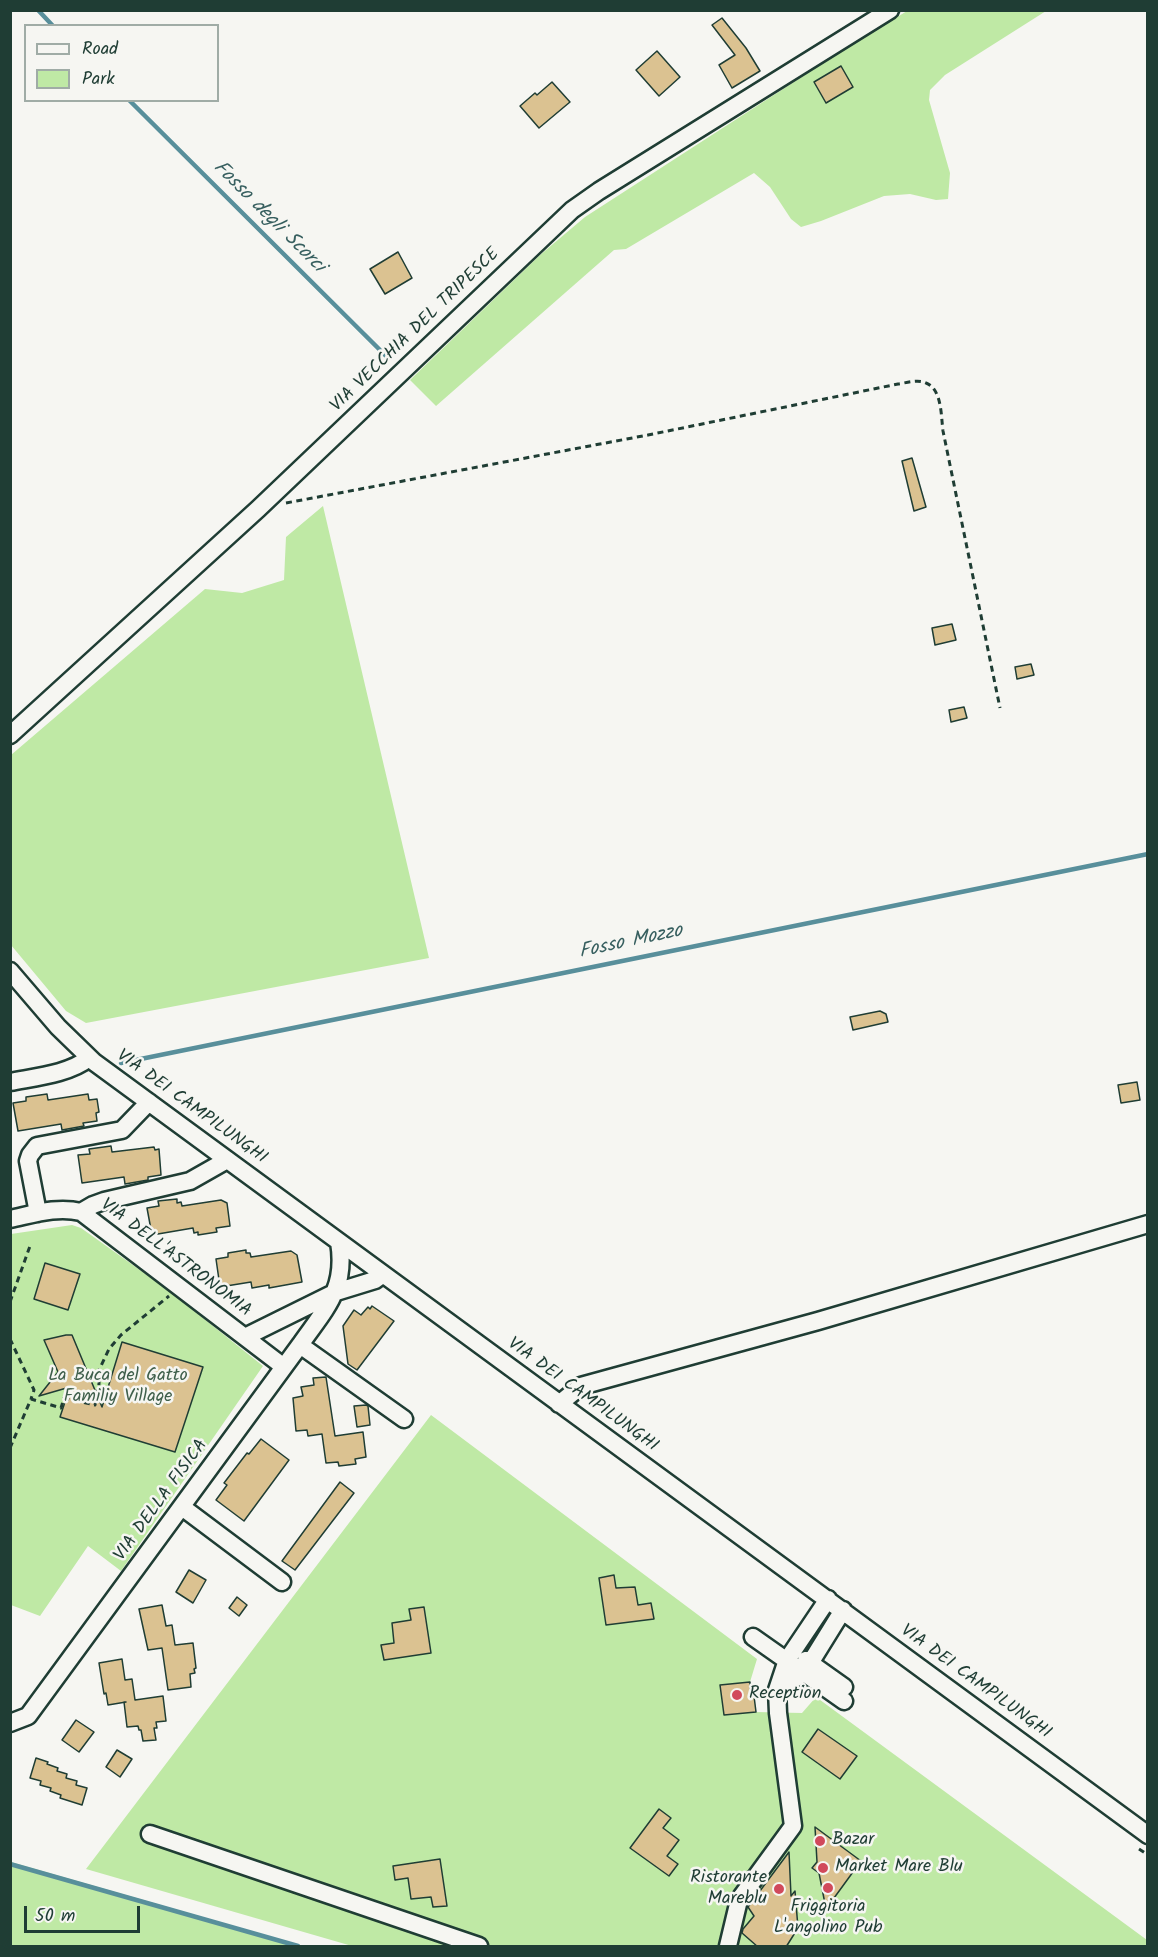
<!DOCTYPE html>
<html>
<head>
<meta charset="utf-8">
<style>
	body { margin:0 }
	#map { position:relative; width:1158px; height:1957px; overflow:hidden; background:#f6f6f2; font-family:Kalam,sans-serif }
	canvas { display:block }
	.frame { position:absolute; inset:0; border:12px solid #1f3d34; pointer-events:none }
	.legend { position:absolute; left:24px; top:24px; width:195px; height:78px; box-sizing:border-box; background:#f6f6f2; border:2px solid #a0aca6; margin:0; padding:8px 10px; list-style:none; font-size:18px; color:#1f3d34 }
	.legend li { display:flex; align-items:center; gap:12px; height:30px }
	.legend b { width:30px; border:2px solid #a0aca6 }
	.scale { position:absolute; left:24px; top:1906px; width:116px; height:27px; box-sizing:border-box; border:3px solid #1f3d34; border-top:0; padding-left:8px; font-size:18px; line-height:21px; white-space:nowrap; color:#1f3d34; -webkit-text-stroke:4px #f6f6f2; paint-order:stroke }
</style>
</head>
<body>
<div id="map">
<canvas width="1158" height="1957"></canvas>
<div class="frame"></div>
<ul class="legend">
<li><b style="height:8px;background:#f6f6f2"></b>Road</li>
<li><b style="height:16px;background:#bfe9a5"></b>Park</li>
</ul>
<div class="scale">50 m</div>
</div>
<script>
const g = document.querySelector('canvas').getContext('2d');
g.lineJoin = 'round';
function paint(path, color) { g.fillStyle = color; g.fill(path, 'evenodd'); }
function trace(path, color, width, dash) { g.strokeStyle = color; g.lineWidth = width; g.lineCap = dash ? 'butt' : 'round'; g.setLineDash(dash || []); g.stroke(path); }
function label(font, color, halo, rows, align = 'center') {
  g.font = font + ' Kalam,sans-serif'; g.lineWidth = 5; g.setLineDash([]); g.textBaseline = 'middle'; g.strokeStyle = halo; g.fillStyle = color; for (const [text, x, y, turn = 0] of rows) {
    g.save(); g.translate(x, y); g.rotate((+turn || 0) * Math.PI / 180); g.textAlign = isNaN(turn) ? turn : align; if (halo) g.strokeText(text, 0, 0); g.fillText(text, 0, 0); g.restore();
  }
}
paint(new Path2D(`
	M907 11H1046L945 75 930 90 929 100 950 173 948 199 936 200 910 194 884 196 821 221 801 227 791 219 770 187 754 173 626 249 614 250 436 406 410 380 540 255 585 217 845 49Z
	M323 506 429 958 86 1023 66 1011 11 945V755L205 589 242 593 284 580 286 537Z
	M72 1225 81 1228 168 1290 263 1366 121 1571 88 1546 40 1616 11 1605V1234Z
	M431 1415 757 1659 750 1682V1688H753L756 1712 802 1713 816 1697 1147 1940V1946H352L86 1869Z
	M11 1862 303 1946H11Z`), '#bfe9a5');
trace(new Path2D(`
	M38 10 53 26
	M129 100 386 356
	M121 1063 1148 854
	M10 1864 298 1946`), '#588f9b', 4.5);
const building = new Path2D(`
	M722 18 746 48 760 71 732 88 719 65 735 55 712 25Z
	M657 51 680 77 659 96 636 70Z
	M841 66 853 87 826 103 814 82Z
	M552 82 570 102 539 128 520 106 535 93 537 95Z
	M398 252 412 278 385 294 370 269Z
	M912 458 926 507 914 511 902 461Z
	M952 624 956 640 935 645 932 628Z
	M1031 664 1034 675 1017 679 1015 667Z
	M964 707 967 718 951 722 949 710Z
	M880 1011 886 1014 888 1022 853 1030 850 1017Z
	M1137 1082 1140 1100 1121 1103 1118 1085Z
	M47 1094 48 1100 88 1094 89 1100 97 1099 99 1112 96 1113 97 1121 83 1123 84 1126 62 1130 61 1124 18 1131 13 1103 26 1101V1097Z
	M111 1146 112 1152 154 1147 155 1150 159 1149 161 1175 148 1177V1180L125 1184 124 1177 82 1183 78 1155 90 1154 89 1149Z
	M177 1199V1203L181 1202 182 1206 221 1200 227 1203 230 1226 216 1228 217 1232 198 1235V1232L194 1233 193 1228 152 1235 147 1208 159 1206 158 1201Z
	M246 1250V1253H250L251 1257 291 1251 297 1255 302 1282 269 1288V1285L252 1288 251 1282 220 1287 216 1259 228 1257V1253Z
	M45 1263 80 1274 68 1310 34 1299Z
	M372 1306 394 1321 357 1370 348 1364 343 1326 354 1310 361 1315 368 1307 370 1309Z
	M66 1335H72L102 1407 122 1342 203 1367 175 1452 60 1417 70 1387 39 1396 58 1372 44 1340Z
	M326 1377 335 1436 363 1432 366 1457 355 1459 356 1464 339 1466 338 1462 326 1463 322 1434 308 1436 307 1430 296 1431 293 1398 303 1396 301 1387 314 1385 313 1378Z
	M366 1405 368 1406 370 1425 357 1427 354 1406Z
	M261 1439 289 1460 244 1521 216 1500 227 1485 224 1483 247 1453 249 1454Z
	M340 1482 354 1493 295 1570 282 1561Z
	M189 1570 206 1580 193 1603 176 1592Z
	M614 1575 616 1588 635 1587 638 1605 651 1603 654 1619 606 1625 599 1578Z
	M237 1597 247 1605 239 1616 229 1608Z
	M162 1605 166 1626 172 1625 175 1645 193 1643 196 1668 194 1669 195 1673 190 1674 191 1687 168 1690 162 1648 148 1650 139 1609Z
	M424 1607 431 1653 384 1660 381 1645 394 1643 392 1623 411 1620 409 1609Z
	M122 1659 125 1680 132 1679 135 1700 163 1696 166 1721 156 1722 157 1728H154L156 1740 143 1741 141 1730H139L138 1726 127 1727 124 1702H126L108 1705 106 1693 104 1694 99 1663Z
	M750 1682V1689L753 1688 756 1712 724 1715 720 1685Z
	M76 1720 94 1732 79 1752 62 1740Z
	M818 1729 857 1756 840 1779 802 1752Z
	M117 1750 132 1759 120 1777 106 1767Z
	M36 1758 48 1762 47 1764 58 1768 57 1771 67 1774 66 1778 77 1781 76 1785 87 1788 82 1805 60 1798 61 1795 50 1791 51 1788 40 1785 41 1781 30 1778Z
	M659 1809 671 1818 663 1828 679 1840 667 1856 678 1864 669 1876 630 1848Z
	M815 1827 861 1861 826 1909 819 1873 812 1868 817 1862Z
	M789 1852 791 1896 795 1891 798 1928 786 1947H758L742 1933 743 1929 754 1916 748 1907Z
	M440 1859 447 1906 433 1907 431 1897 411 1899 408 1878 395 1880 393 1866Z`);
paint(building, '#dbc291');
trace(building, '#1f3d34', 1.5);
const minor = new Path2D(`
	M10 735 258 509 572 210 599 191 890 10
	M10 971 58 1027 94 1062 1148 1835
	M10 1082C35 1077 69 1074 89 1058
	M81 1212 93 1205 104 1201 190 1181 227 1160
	M38 1213 28 1161 30 1155 37 1146 122 1130 149 1102
	M10 1219C34 1214 57 1206 81 1212L284 1367
	M245 1337 336 1292 375 1280 383 1274
	M300 1345 404 1419
	M559 1404 581 1386 818 1321 1148 1224
	M182 1507 282 1582
	M753 1637 844 1701
	M806 1660 844 1687
	M777 1690 804 1673 843 1610
	M10 1723 28 1716 300 1345C325 1309 347 1289 339 1242
	M150 1834 479 1946
	M728 1946 739 1900 793 1826 778 1713 777 1690 787 1660 828 1599`);
trace(minor, '#1f3d34', 21);
trace(new Path2D(`
	M286 503 648 435 898 384C906 383 918 379 926 383 942 389 941 416 943 431L1000 708
	M10 1302 30 1246
	M10 1339 34 1390 31 1399
	M10 1448 31 1399 61 1408 64 1398 95 1405 99 1384V1370L109 1349 121 1335 169 1296
	M1139 1849 1148 1855`), '#1f3d34', 3, [6, 4.5]);
trace(minor, '#f6f6f2', 16);
for (const [x, y, r, color] of [
	[737,1695,6,"#d1495b"],
	[820,1841,6,"#d1495b"],
	[823,1868,6,"#d1495b"],
	[828,1888,6,"#d1495b"],
	[779,1889,6,"#d1495b"]
]) { const dot = new Path2D(); dot.arc(x, y, r, 0, 2 * Math.PI); g.fillStyle = color; g.fill(dot); trace(dot, '#f6f6f2', 2); }
label('18px', '#1f3d34', '#f6f6f2', [
	["VIA VECCHIA DEL TRIPESCE",416,331,-44],
	["VIA DEI CAMPILUNGHI",191,1108,36],
	["VIA DELL'ASTRONOMIA",175,1259,37],
	["VIA DEI CAMPILUNGHI",582,1396,36],
	["VIA DELLA FISICA",162,1501,-54],
	["VIA DEI CAMPILUNGHI",975,1683,36]
]);
label('18px', '#3f5f4b', '#f6f6f2', [
	["La Buca del Gatto",118,1377],
	["Familiy Village",118,1398]
]);
label('18px', '#1f3d34', '#f6f6f2', [
	["Reception",749,1695],
	["Bazar",832,1841],
	["Market Mare Blu",835,1868],
	["Ristorante",767,1879,"right"],
	["Mareblu",767,1900,"right"],
	["Friggitoria",828,1908,"center"],
	["L'angolino Pub",828,1929,"center"]
], 'left');
label('italic 20px', '#375f5f', '#f6f6f2', [
	["Fosso degli Scorci",268,218,45],
	["Fosso Mozzo",631,943,-12]
]);
</script>
</body>
</html>
